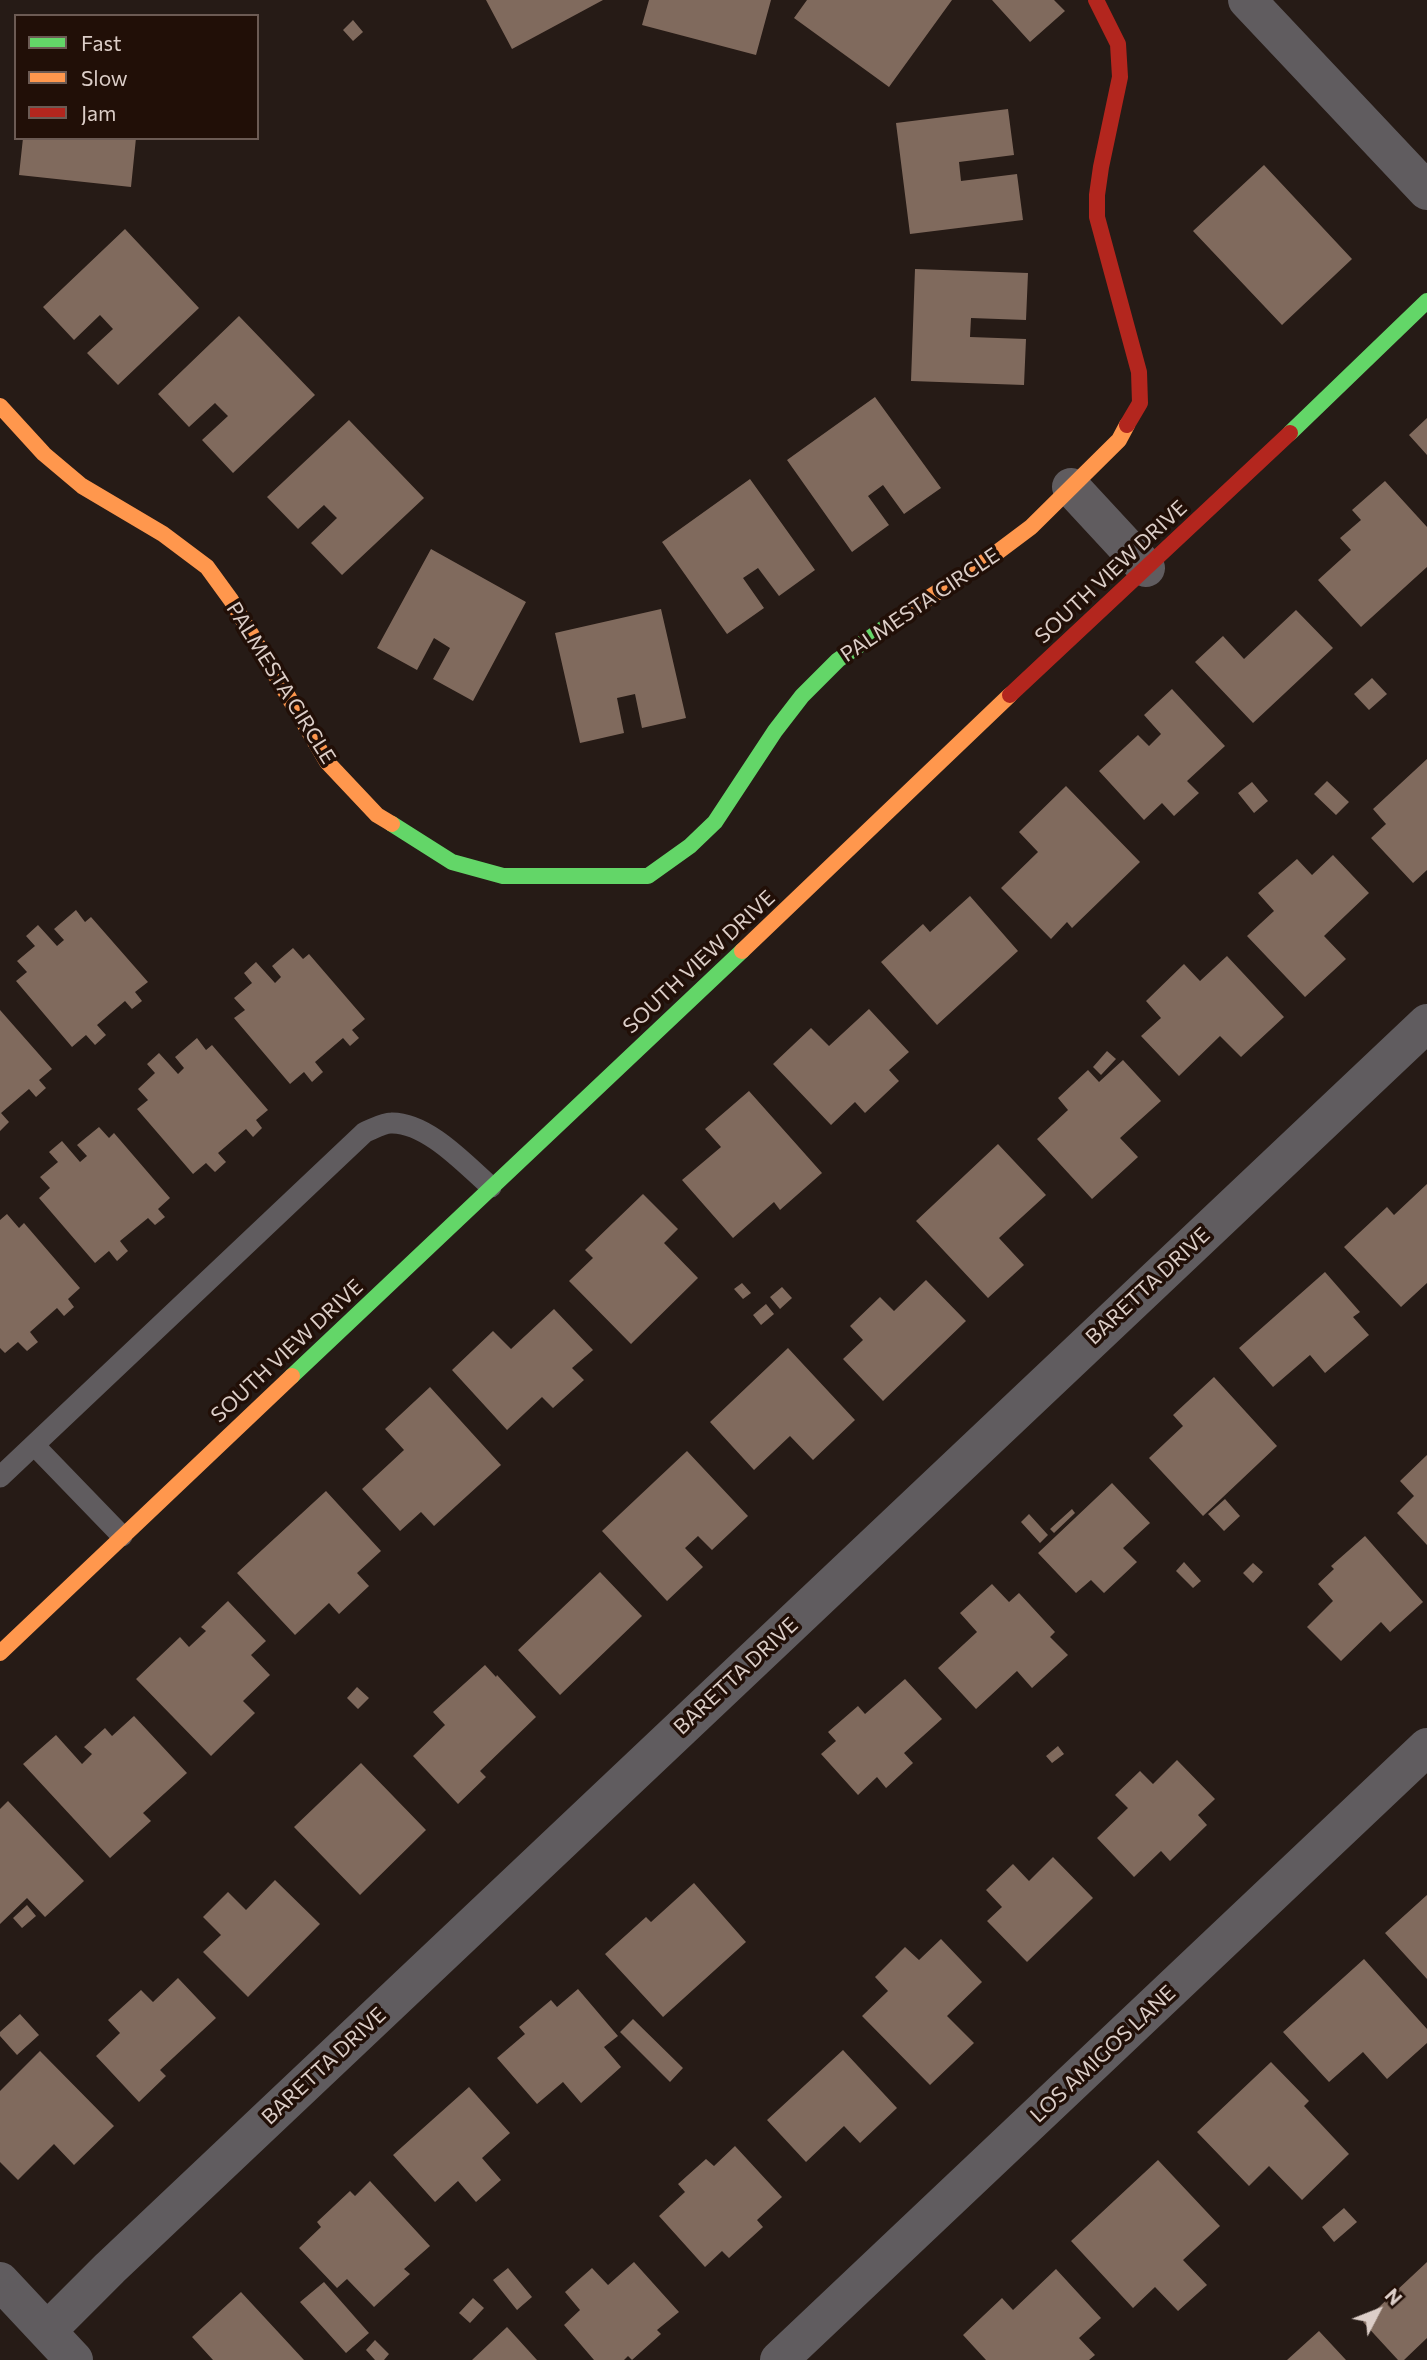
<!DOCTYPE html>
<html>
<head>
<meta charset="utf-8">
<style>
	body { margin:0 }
	#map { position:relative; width:1427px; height:2360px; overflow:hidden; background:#261b16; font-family:Commissioner,sans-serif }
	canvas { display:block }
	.legend { position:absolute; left:14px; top:14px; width:245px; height:126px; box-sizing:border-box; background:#210f07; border:2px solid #6c5b54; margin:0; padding:9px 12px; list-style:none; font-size:21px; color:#dccec8 }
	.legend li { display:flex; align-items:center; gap:14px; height:35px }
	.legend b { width:35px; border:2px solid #6c5b54 }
	.north { position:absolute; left:1343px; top:2276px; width:70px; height:70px; -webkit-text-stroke:5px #210f07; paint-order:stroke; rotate:48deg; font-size:19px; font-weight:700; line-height:28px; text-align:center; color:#dccec8 }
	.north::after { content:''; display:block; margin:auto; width:24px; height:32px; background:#dccec8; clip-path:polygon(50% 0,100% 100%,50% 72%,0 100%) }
</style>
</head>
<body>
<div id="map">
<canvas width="1427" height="2360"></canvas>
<ul class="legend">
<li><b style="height:9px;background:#63d668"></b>Fast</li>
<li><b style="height:9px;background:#ff974d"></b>Slow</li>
<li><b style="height:9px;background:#b3261e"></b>Jam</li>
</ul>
<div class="north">N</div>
</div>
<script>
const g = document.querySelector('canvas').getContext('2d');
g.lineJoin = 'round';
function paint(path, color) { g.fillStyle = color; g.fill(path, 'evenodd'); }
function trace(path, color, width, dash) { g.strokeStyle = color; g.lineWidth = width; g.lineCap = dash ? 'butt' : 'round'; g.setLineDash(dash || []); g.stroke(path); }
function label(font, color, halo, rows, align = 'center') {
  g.font = font + ' Commissioner,sans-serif'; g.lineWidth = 7; g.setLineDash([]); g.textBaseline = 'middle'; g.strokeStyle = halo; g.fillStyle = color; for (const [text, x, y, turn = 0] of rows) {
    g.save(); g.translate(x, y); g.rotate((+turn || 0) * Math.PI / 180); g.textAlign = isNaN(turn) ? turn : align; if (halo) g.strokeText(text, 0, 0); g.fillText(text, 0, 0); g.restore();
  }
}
paint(new Path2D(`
	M486 0H603L512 49Z
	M649 0H771L756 55 642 25Z
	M807 0H952L889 87 794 18Z
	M992 0H1054L1065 11 1030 42Z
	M353 20 363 32 353 41 343 30Z
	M1008 109 1014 155 959 162 961 181 1017 174 1023 220 910 234 896 123Z
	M23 138H136L131 187 19 175Z
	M1264 165 1352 259 1282 325 1193 231Z
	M125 229 199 308 118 385 87 353 113 329 100 315 74 340 43 307Z
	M915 269 1028 273 1026 320 971 318 970 337 1026 339 1024 385 911 381Z
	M239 316 315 395 233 473 202 440 228 416 215 403 189 427 158 394Z
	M875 397 941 488 904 514 883 485 868 496 889 525 852 552 787 460Z
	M1427 418V455L1409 435Z
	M349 420 424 498 342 575 311 543 337 518 324 505 298 529 267 497Z
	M750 479 815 570 779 596 758 568 743 578 764 608 727 634 662 542Z
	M1385 481 1427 527V567L1361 627 1318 580 1351 550 1340 538 1361 520 1352 510Z
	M431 549 526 602 473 701 433 679 450 648 434 638 417 670 377 648Z
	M661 609 686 718 642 728 635 694 617 698 624 733 580 743 555 633Z
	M1296 610 1333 648 1253 723 1195 662 1223 636 1244 659Z
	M1372 678 1387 694 1369 710 1354 694Z
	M1172 689 1225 746 1187 781 1199 793 1174 816 1162 803 1144 820 1099 771 1138 735 1149 746 1161 734 1144 715Z
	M1427 759V870L1413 883 1371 838 1386 824 1373 809Z
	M1327 781 1349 802 1336 815 1314 794Z
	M1252 782 1268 801 1254 813 1238 793Z
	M1066 786 1140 862 1072 928 1067 922 1051 939 1001 888 1038 852 1019 832Z
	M1333 855 1369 893 1324 936 1346 959 1305 997 1247 936 1274 911 1258 893 1297 859 1312 875Z
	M970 896 1018 951 937 1025 881 962 923 924 930 932Z
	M76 910 85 922 91 917 148 982 135 992 142 1001 132 1009 125 1001 97 1025 106 1035 95 1045 86 1035 72 1047 16 981 27 972 17 961 35 946 26 936 38 925 57 946 64 940 54 929Z
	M293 948 303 959 309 954 365 1019 352 1030 359 1038 350 1046 343 1038 315 1062 323 1072 312 1082 304 1072 290 1084 234 1018 245 1010 234 998 252 983 244 973 256 962 275 983 281 977 272 966Z
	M1227 956 1284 1017 1241 1057 1220 1036 1179 1076 1141 1036 1161 1018 1146 1001 1184 964 1200 981Z
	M869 1009 909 1052 889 1070 899 1081 865 1113 855 1102 831 1125 773 1064 811 1028 829 1046Z
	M0 1010 52 1069 39 1080 46 1088 36 1097 29 1089 1 1113 9 1122 0 1131Z
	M197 1038 206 1050 212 1045 268 1110 256 1120 262 1128 253 1137 246 1129 218 1153 226 1162 215 1172 206 1163 193 1174 137 1109 148 1100 138 1089 155 1073 147 1064 159 1053 178 1074 184 1068 175 1057Z
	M1107 1051 1116 1059 1101 1075 1093 1067Z
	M1123 1060 1161 1101 1120 1138 1138 1157 1092 1199 1037 1139 1068 1110 1058 1098 1088 1070 1099 1082Z
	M749 1091 822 1173 780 1210 774 1202 733 1238 682 1180 721 1147 705 1129Z
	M99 1127 109 1138 114 1133 170 1198 158 1209 165 1217 155 1225 148 1218 120 1241 128 1251 117 1261 109 1251 95 1263 39 1198 50 1188 40 1177 58 1162 49 1152 62 1141 80 1162 87 1156 77 1145Z
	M998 1144 1046 1195 999 1238 1024 1265 988 1298 916 1221Z
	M1427 1184V1283L1401 1307 1344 1247 1387 1207 1394 1215Z
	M643 1194 678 1229 664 1243 698 1278 631 1344 569 1281 593 1258 585 1250Z
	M7 1214 19 1228 24 1223 80 1288 68 1299 74 1307 64 1316 57 1308 30 1332 38 1342 27 1351 18 1342 5 1353 0 1348V1220Z
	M1325 1272 1360 1312 1353 1317 1369 1335 1325 1373 1310 1355 1273 1387 1239 1348Z
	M926 1280 966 1321 883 1401 843 1359 863 1340 850 1326 880 1297 894 1311Z
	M742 1283 751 1293 743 1299 734 1289Z
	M782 1287 792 1298 780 1309 770 1297Z
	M766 1304 774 1314 761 1325 753 1315Z
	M554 1309 593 1350 572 1368 584 1380 553 1408 542 1397 507 1430 452 1370 493 1331 511 1349Z
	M788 1348 855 1420 813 1460 790 1436 754 1470 710 1422Z
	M1214 1377 1277 1446 1203 1516 1149 1458 1183 1426 1173 1415Z
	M430 1387 501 1465 434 1526 421 1512 400 1531 362 1489 404 1450 385 1429Z
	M687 1451 748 1516 712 1550 698 1536 685 1548 703 1567 667 1601 602 1531Z
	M1427 1455V1545L1397 1513 1414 1496 1400 1481Z
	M1112 1483 1150 1523 1123 1548 1137 1562 1104 1593 1091 1580 1076 1593 1038 1553Z
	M326 1491 381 1551 357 1573 369 1586 339 1614 329 1603 295 1635 237 1573Z
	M1225 1499 1240 1516 1224 1531 1208 1514Z
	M1072 1509 1075 1513 1054 1533 1050 1529Z
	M1029 1514 1048 1535 1040 1543 1021 1522Z
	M1365 1536 1423 1602 1390 1632 1381 1622 1341 1661 1307 1627 1333 1601 1318 1584 1334 1569 1331 1566Z
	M1184 1562 1201 1581 1193 1588 1176 1571Z
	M1253 1563 1263 1572 1253 1583 1243 1573Z
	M600 1572 642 1616 560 1695 518 1650Z
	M992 1584 1009 1602 1019 1593 1055 1632 1050 1637 1068 1655 1032 1688 1017 1671 976 1709 938 1668 977 1632 960 1613Z
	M228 1601 266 1641 251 1655 270 1675 243 1701 255 1713 211 1756 136 1679 180 1637 189 1647 206 1631 201 1627Z
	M485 1665 496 1677 497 1675 536 1717 480 1771 486 1777 458 1804 413 1756 445 1725 433 1712Z
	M905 1679 942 1719 904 1753 913 1763 886 1788 877 1777 858 1795 821 1754 836 1741 828 1732 858 1706 865 1714Z
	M357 1687 369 1698 358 1709 347 1698Z
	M134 1716 187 1773 143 1813 151 1821 110 1858 23 1764 56 1735 82 1764 92 1754 84 1747 105 1728 112 1736Z
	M1058 1746 1064 1754 1052 1763 1046 1756Z
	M1177 1760 1215 1799 1198 1815 1207 1825 1170 1861 1161 1851 1134 1877 1097 1838 1128 1808 1115 1795 1140 1771 1153 1784Z
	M361 1763 426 1830 360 1895 294 1827Z
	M8 1801 84 1881 45 1917 27 1898 0 1924V1809Z
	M1053 1857 1093 1898 1027 1962 987 1921 1002 1907 986 1890 1013 1864 1029 1881Z
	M275 1880 320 1924 248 1997 203 1952 221 1935 203 1917 228 1892 246 1910Z
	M694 1883 746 1942 663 2017 605 1954 646 1917 651 1922Z
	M1427 1895V1979L1385 1933Z
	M27 1905 36 1916 22 1928 13 1918Z
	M941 1939 982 1982 947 2016 974 2043 930 2085 862 2016 888 1991 875 1977 905 1947 919 1960Z
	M1364 1959 1427 2029V2043L1387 2079 1363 2052 1329 2082 1283 2032Z
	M178 1978 216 2018 160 2070 166 2076 139 2102 96 2056 120 2033 108 2020 141 1990 153 2002Z
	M578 1989 618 2036 604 2047 621 2067 581 2103 563 2082 537 2104 497 2058 525 2034 519 2027 551 2000 557 2007Z
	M20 2014 39 2035 17 2055 0 2036V2032Z
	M633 2019 683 2068 670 2082 620 2032Z
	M843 2050 897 2108 860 2143 844 2126 806 2162 767 2120Z
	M40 2051 114 2126 74 2165 54 2144 18 2180 0 2162V2091Z
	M1271 2062 1309 2101 1304 2106 1349 2154 1302 2200 1269 2166 1249 2186 1197 2132Z
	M469 2087 510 2133 482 2158 501 2180 476 2202 458 2181 435 2202 393 2155Z
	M735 2146 782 2197 757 2220 763 2227 729 2258 722 2251 705 2267 659 2216 685 2192 678 2184 706 2159 714 2166Z
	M1158 2160 1220 2226 1183 2260 1207 2285 1178 2311 1155 2287 1133 2308 1071 2241Z
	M370 2181 430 2246 404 2269 410 2274 374 2307 347 2279 337 2288 299 2248 321 2227 317 2222 350 2191 355 2196Z
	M1344 2208 1357 2222 1334 2242 1322 2227Z
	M634 2262 679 2312 657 2330 661 2334 632 2360 628 2356 624 2360H594L564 2325 580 2310 565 2292 592 2268 608 2285Z
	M1427 2262V2338L1404 2360H1398L1363 2322Z
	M508 2268 532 2297 517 2310 493 2280Z
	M1056 2269 1101 2318 1079 2338 1095 2355 1089 2360H986L963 2335 1002 2298 1013 2310Z
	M324 2282 369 2333 346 2353 300 2302Z
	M241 2292 304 2360H213L192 2337Z
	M473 2298 484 2308 470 2323 459 2313Z
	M507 2327 537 2360H472Z
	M1319 2331 1346 2360H1287Z
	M375 2340 389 2354 384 2360H375L366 2350Z`), '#806a5d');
trace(new Path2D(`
	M34 1445 122 1536
	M0 1477 365 1132C373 1129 383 1123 391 1123 427 1122 466 1165 491 1187`), '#605c5f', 21);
trace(new Path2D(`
	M1247 0 1427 191
	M1071 487 1146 568
	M0 2281 74 2360
	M47 2331 110 2268 1427 1023
	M779 2360 1427 1747`), '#605c5f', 38);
trace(new Path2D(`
	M1290 433 1427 301
	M392 824 452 862 503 876H648L690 846 715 822 775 731 802 696 838 660 913 608
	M292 1376 742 951`), '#63d668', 16);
trace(new Path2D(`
	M0 406 44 454 82 486 163 534 207 567 231 600 327 762 377 815 392 824
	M913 608 987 560 1031 527 1119 440 1127 425
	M742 951 1010 695
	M0 1653 292 1376`), '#ff974d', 16);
trace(new Path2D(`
	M1096 0 1118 44 1120 77 1101 167 1097 195V217L1139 372 1140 403 1127 425
	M1010 695 1290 433`), '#b3261e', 16);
label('21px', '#dccec8', '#210f07', [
	["SOUTH VIEW DRIVE",1111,572,-43],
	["PALMESTA CIRCLE",920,605,-34],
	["PALMESTA CIRCLE",281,683,58],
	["SOUTH VIEW DRIVE",699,962,-43],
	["BARETTA DRIVE",1148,1286,-43],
	["SOUTH VIEW DRIVE",287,1351,-43],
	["BARETTA DRIVE",736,1676,-43],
	["LOS AMIGOS LANE",1103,2054,-43],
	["BARETTA DRIVE",324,2066,-43]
]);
</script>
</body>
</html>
